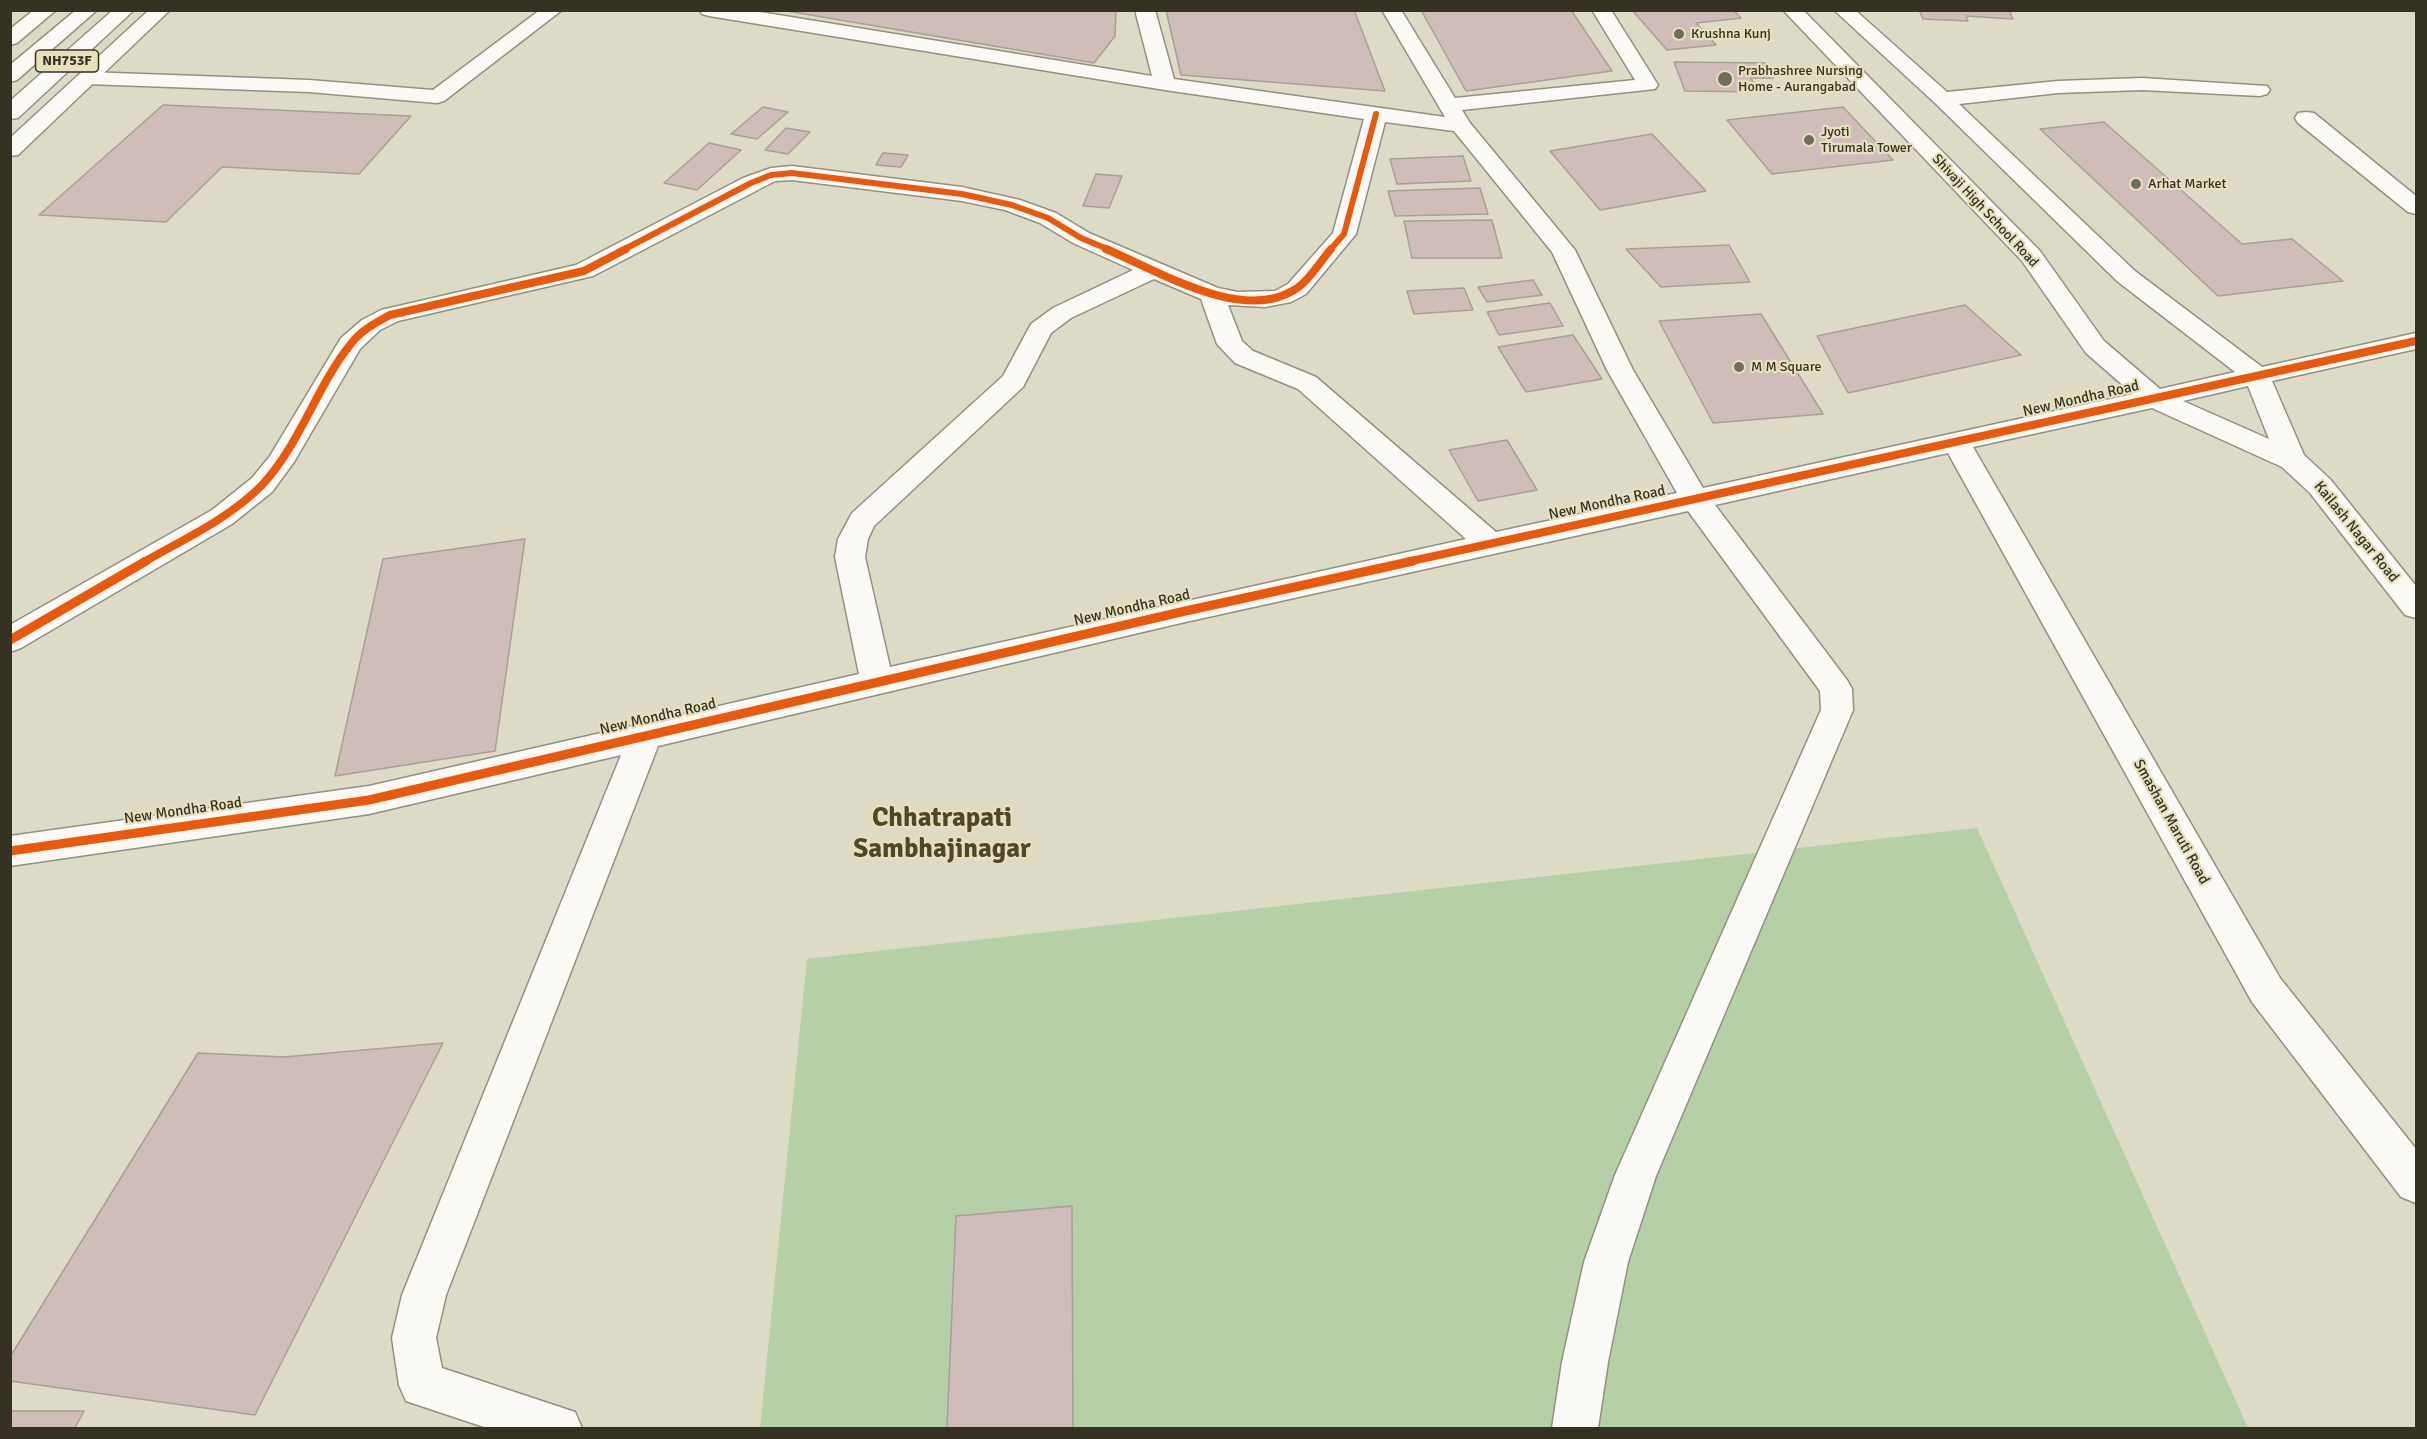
<!DOCTYPE html>
<html>
<head>
<meta charset="utf-8">
<style>
	body { margin:0 }
	#map { position:relative; width:2427px; height:1439px; overflow:hidden; background:#dddac6; font-family:Signika,sans-serif }
	canvas { display:block }
	.frame { position:absolute; inset:0; border:12px solid #353224; pointer-events:none }
</style>
</head>
<body>
<div id="map">
<canvas width="2427" height="1439"></canvas>
<div class="frame"></div>
</div>
<script>
const g = document.querySelector('canvas').getContext('2d');
g.lineJoin = 'round';
function paint(path, color) { g.fillStyle = color; g.fill(path, 'evenodd'); }
function trace(path, color, width, dash) { g.strokeStyle = color; g.lineWidth = width; g.lineCap = dash ? 'butt' : 'round'; g.setLineDash(dash || []); g.stroke(path); }
function label(font, color, halo, rows, align = 'center') {
  g.font = font + ' Signika,sans-serif'; g.lineWidth = 4.5; g.setLineDash([]); g.textBaseline = 'middle'; g.strokeStyle = halo; g.fillStyle = color; for (const [text, x, y, turn = 0] of rows) {
    g.save(); g.translate(x, y); g.rotate((+turn || 0) * Math.PI / 180); g.textAlign = isNaN(turn) ? turn : align; if (halo) g.strokeText(text, 0, 0); g.fillText(text, 0, 0); g.restore();
  }
}
paint(new Path2D(`
	M1977 828 2248 1428H760L807 959Z`), '#b5cfa7');
const building = new Path2D(`
	M781 10H1116V11L1115 36 1094 63Z
	M1166 10H1354L1385 91 1181 75Z
	M1421 10H1571L1612 71 1466 91Z
	M1632 10H1733L1741 18 1696 23 1716 45 1667 50Z
	M1919 10H2009L2013 19 1966 16 1968 21 1923 19Z
	M1674 62 1766 63 1773 78H1751L1757 92 1685 91Z
	M163 105 411 116 359 174 222 167 166 222 39 215Z
	M763 107 788 112 757 139 731 134Z
	M1843 107 1893 160 1772 174 1727 120Z
	M2104 122 2242 244 2292 239 2343 281 2218 296 2040 129Z
	M786 128 810 132 788 154 765 150Z
	M1652 134 1706 191 1600 210 1550 151Z
	M709 143 741 150 697 190 664 183Z
	M883 153 908 155 901 167 876 165Z
	M1463 156 1471 181 1397 184 1390 159Z
	M1096 174 1122 176 1109 208 1083 206Z
	M1480 188 1488 214 1395 216 1388 191Z
	M1492 220 1502 258H1412L1404 221Z
	M1729 245 1750 282 1661 287 1626 249Z
	M1533 280 1542 295 1487 302 1478 287Z
	M1464 288 1473 310 1414 314 1407 291Z
	M1550 303 1563 326 1499 335 1487 312Z
	M1965 305 2021 355 1848 393 1817 336Z
	M1761 314 1823 414 1713 423 1659 321Z
	M1573 335 1602 379 1526 392 1498 347Z
	M1507 440 1537 490 1478 501 1449 450Z
	M525 539 495 751 335 776 383 559Z
	M443 1043 255 1415 10 1381V1357L198 1053 284 1057Z
	M1072 1206 1073 1428H947L956 1216Z
	M10 1411H84L75 1428H10Z`);
paint(building, '#d0bcb9');
trace(building, '#a79f98', 1.5);
const minor = new Path2D(`
	M540 10H562L444 101 437 103 309 92 87 84 80 82 77 78 80 74 87 72 309 80 433 90Z
	M700 10H748L1152 76 1135 10H1155L1174 79 1445 117 1382 10H1401L1455 98 1635 80 1592 10H1611L1658 85 1655 89 1462 110 1470 123 1575 250 1633 370 1703 488 2133 394 2086 353 2022 261 1783 10H1803L2040 251 2104 341 2160 389 2235 372 2117 281 1935 103 1834 10H1855L1947 92 2058 81 2142 78 2267 86 2270 90 2267 94 2260 96 2142 90 2058 93 1959 104 2135 271 2262 367 2416 333V349L2272 381 2304 455 2330 479 2416 586V618L2405 615 2310 493 2282 467 2152 408 1973 447 2280 978 2416 1149V1203L2401 1197 2252 1002 1948 453 1715 505 1847 680 1852 689 1853 710 1656 1176 1628 1262 1608 1362 1598 1428H1552L1562 1362 1584 1262 1615 1175 1821 710 1820 691 1688 511 1181 623 658 746 446 1295 436 1338 442 1368 575 1412 582 1428H487L406 1401 399 1385 392 1338 402 1295 621 755 369 814 10 866V836L369 786 859 674 835 557 838 539 852 513 1003 376 1031 324 1053 308 1133 270 1073 243 1040 223 1005 210 962 201 792 180 775 181 593 276 398 321 380 330 360 349 294 462 272 492 232 524 21 648 10 652V625L212 510 252 478 270 456 341 338 362 320 381 310 576 265 743 178 771 168 792 166 962 187 1020 200 1056 213 1089 233 1218 288 1238 292 1275 291 1288 284 1333 233 1364 119 1165 90 709 16 702 14ZM1385 122 1454 131 1552 252 1607 370 1677 493 1496 532 1316 377 1253 351 1242 341 1228 305 1265 307 1291 302 1306 294 1356 234ZM1154 279 1201 299 1217 344 1235 363 1298 389 1466 539 890 667 865 557 868 539 874 526 1023 387 1051 333 1071 318ZM2248 386 2269 439 2183 401Z
	M2306 112 2314 113 2416 196V214L2408 212 2298 123 2295 118 2298 113Z`);
const major = new Path2D(`
	M34 10H56L17 43 10 45V29Z
	M149 10H170L18 155 10 156V138Z`);
const highway = new Path2D(`
	M76 10H97L17 80 10 82V65Z
	M113 10H134L18 118 10 119V101Z`);
trace(minor, '#929081', 3);
trace(major, '#929081', 3);
trace(highway, '#929081', 3);
paint(minor, '#faf9f6');
paint(major, '#faf9f6');
paint(highway, '#faf9f6');
trace(new Path2D(`
	M623 250 751 183 771 175 792 173 962 194 1012 205 1048 218 1081 238 1110 250
	M1330 250 1344 234 1376 114`), '#e8590c', 6);
trace(new Path2D(`
	M1106 249C1156 270 1242 323 1294 290 1308 282 1320 262 1331 249
	M144 562C184 539 230 518 262 485 299 446 317 386 350 345 360 331 375 323 390 315L584 271 626 249
	M1407 562 2416 341`), '#e8590c', 8);
trace(new Path2D(`
	M10 640 146 561
	M10 851 369 800 1181 612 1413 561`), '#e8590c', 9);
for (const [x, y, r, color] of [
	[1679,34,6,"#706d5d"],
	[1725,79,8,"#706d5d"],
	[1809,140,6,"#706d5d"],
	[2136,184,6,"#706d5d"],
	[1739,367,6,"#706d5d"]
]) { const dot = new Path2D(); dot.arc(x, y, r, 0, 2 * Math.PI); g.fillStyle = color; g.fill(dot); trace(dot, '#e7e0bc', 2); }
label('14px', '#353224', '#e7e0bc', [
	["Krushna Kunj",1691,34],
	["Prabhashree Nursing",1738,71],
	["Home - Aurangabad",1738,87],
	["Jyoti",1821,132],
	["Tirumala Tower",1821,148],
	["Arhat Market",2148,184],
	["M M Square",1751,367]
], 'left');
for (const [x, y, w] of [
	[67,61,63]
]) { const box = new Path2D(); box.roundRect(x - w / 2, y - 11, w, 22, 4.5); g.fillStyle = '#e7e0bc'; g.fill(box); trace(box, '#353224', 1.5); }
label('bold 14px', '#353224', null, [
	["NH753F",67,61]
]);
label('14px', '#353224', '#e7e0bc', [
	["Shivaji High School Road",1985,211,47]
]);
label('15px', '#353224', '#e7e0bc', [
	["New Mondha Road",2081,399,-13],
	["New Mondha Road",1607,503,-12],
	["Kailash Nagar Road",2356,532,51],
	["New Mondha Road",1132,608,-13],
	["New Mondha Road",658,717,-13],
	["New Mondha Road",183,811,-8],
	["Smashan Maruti Road",2171,822,61]
]);
label('bold 27px', '#4e4828', '#e7e0bc', [
	["Chhatrapati",942,819],
	["Sambhajinagar",942,850]
]);
</script>
</body>
</html>
